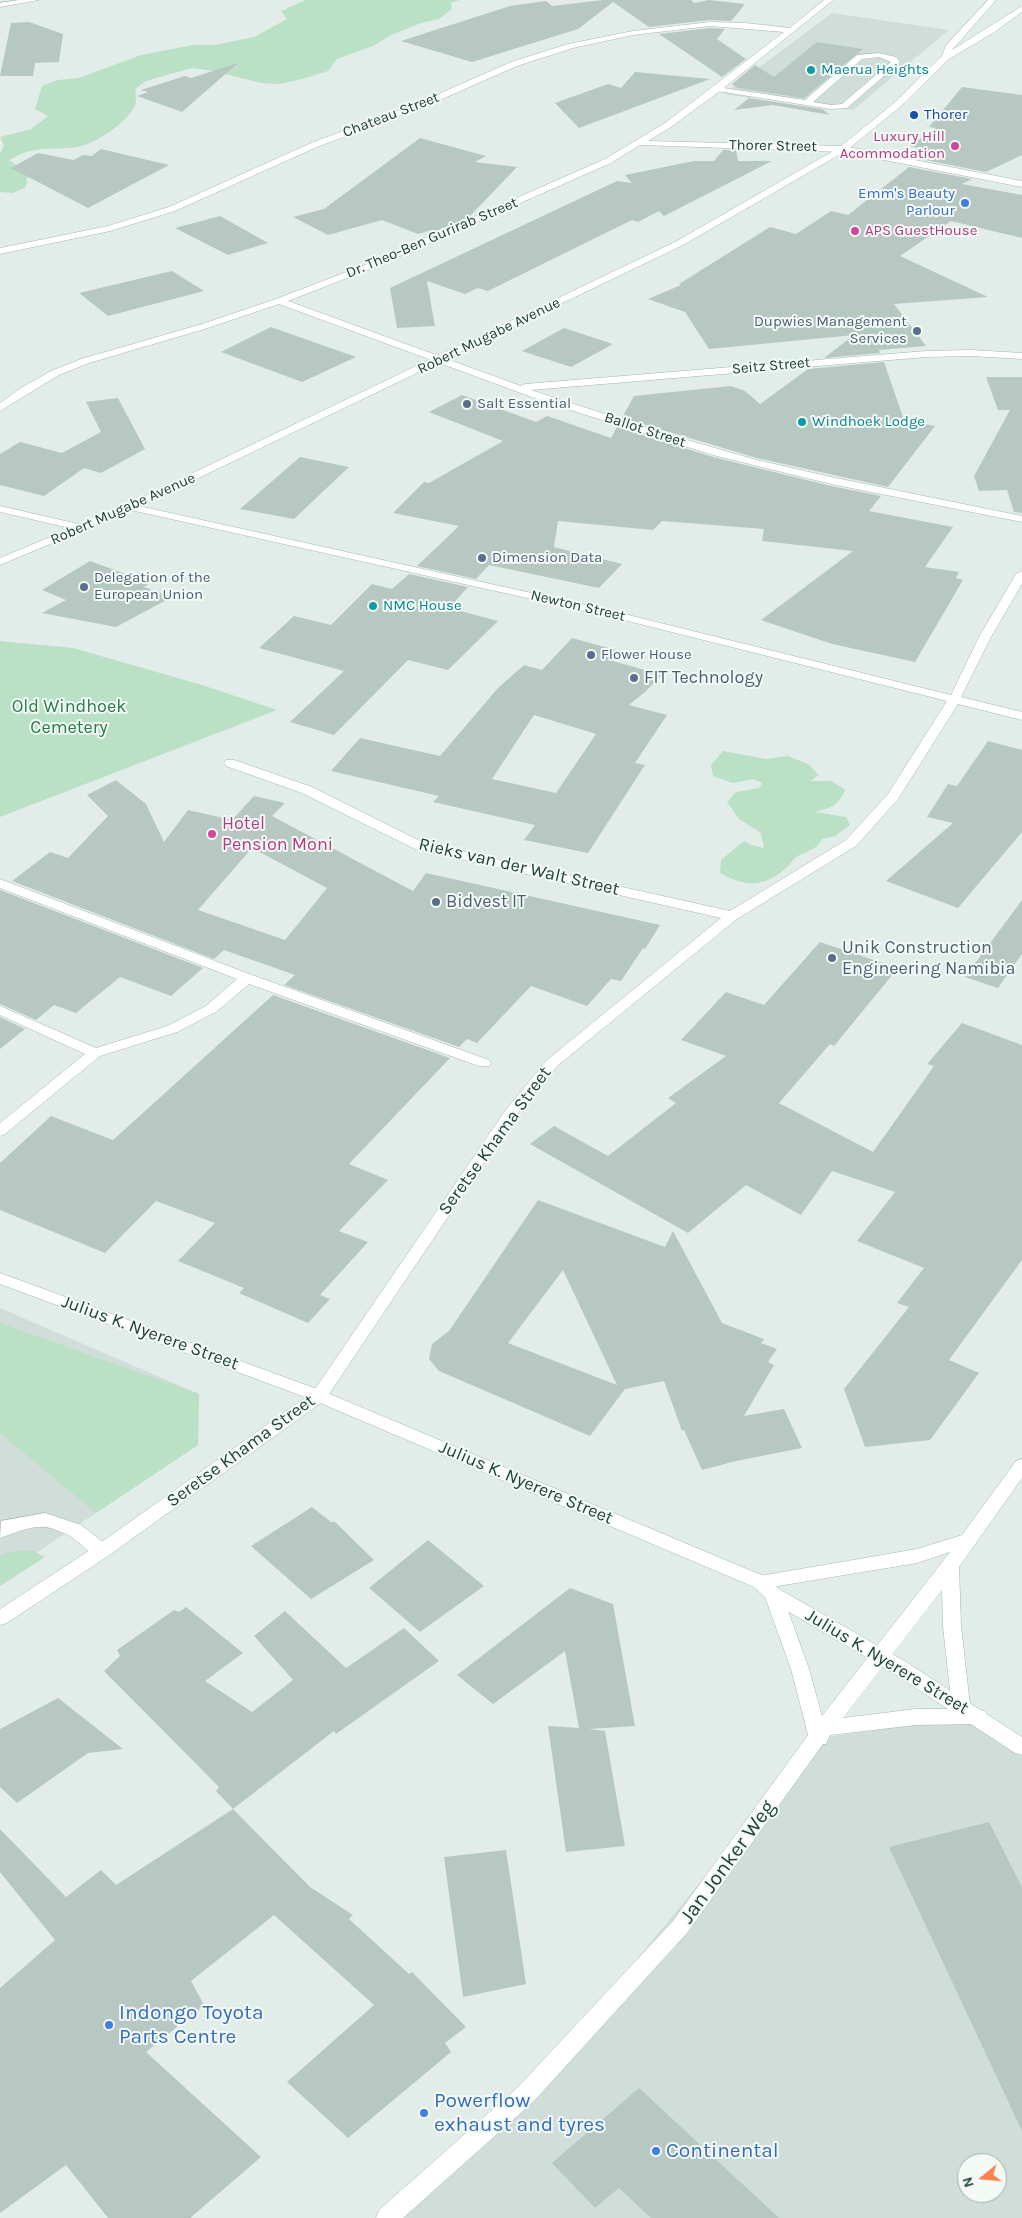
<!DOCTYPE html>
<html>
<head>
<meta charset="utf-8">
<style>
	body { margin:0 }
	#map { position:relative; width:1022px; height:2218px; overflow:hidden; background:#e2ede9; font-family:Karla,sans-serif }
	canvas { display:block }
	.north { position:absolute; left:957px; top:2153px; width:50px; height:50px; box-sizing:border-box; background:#f3faf6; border:1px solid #9fb0aa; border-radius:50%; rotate:253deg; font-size:14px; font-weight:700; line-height:20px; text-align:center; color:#214038 }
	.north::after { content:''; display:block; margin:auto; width:18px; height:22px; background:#fc7f52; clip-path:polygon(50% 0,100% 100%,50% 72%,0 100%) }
</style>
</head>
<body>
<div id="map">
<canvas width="1022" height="2218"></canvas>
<div class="north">N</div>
</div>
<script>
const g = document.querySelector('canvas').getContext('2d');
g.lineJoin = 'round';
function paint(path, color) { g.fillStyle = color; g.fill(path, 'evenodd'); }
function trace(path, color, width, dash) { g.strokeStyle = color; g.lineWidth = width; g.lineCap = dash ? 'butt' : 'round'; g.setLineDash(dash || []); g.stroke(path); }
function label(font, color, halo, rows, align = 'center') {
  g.font = font + ' Karla,sans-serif'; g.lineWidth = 4; g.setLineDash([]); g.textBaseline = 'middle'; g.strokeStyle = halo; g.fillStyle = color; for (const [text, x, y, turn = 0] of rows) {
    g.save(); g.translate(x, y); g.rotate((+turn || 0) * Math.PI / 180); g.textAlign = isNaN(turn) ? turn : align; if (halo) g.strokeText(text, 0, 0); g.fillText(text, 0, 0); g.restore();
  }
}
paint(new Path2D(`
	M832 13 949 30 853 110 757 93 750 98 724 94Z
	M0 1308 199 1394 198 1445 0 1577Z
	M978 1716 1022 1747V2218H387L526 2094 819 1738ZM967 2163H997V2193H967Z`), '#d0ddd8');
paint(new Path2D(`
	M306 0H459L451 3 452 9 439 19 421 23 391 35 373 46 337 59 328 71 302 79 280 84 261 83 214 71 192 68 156 78 144 82 136 89C135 93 136 96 136 101 134 118 100 140 85 145 65 151 46 146 27 152 21 153 15 157 9 160L20 168 39 173 27 178 26 187 13 193 0 192V154L4 146 0 137 31 129 48 116 35 109 42 86 58 80 79 78 141 55 193 45H215L254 37 287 19 281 11Z
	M0 641 73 648 202 685 277 710 0 817Z
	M723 751 766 759 788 756 808 764 819 775 810 781H832L845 790C837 808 831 807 815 812L846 817 850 825 835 836 822 839C818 849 807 851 798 856 793 858 791 864 787 867 765 888 745 887 720 873L721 860 744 841 751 845 764 848 761 833 739 819 727 802 736 792 759 788 762 783 753 779 733 783 713 776 711 765Z
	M0 1323 199 1394 198 1445 96 1513 0 1433Z
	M18 1551H33L45 1557 0 1586V1557L5 1553Z`), '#bae0c5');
paint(new Path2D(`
	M603 0H691L694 3 709 0 745 4 731 21 710 20 649 27 613 2 578 29 472 62 401 41 510 6 546 1 552 6Z
	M29 22 63 34 59 62 35 63 33 76H0L11 23Z
	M710 28 725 29 717 39 746 59 722 77 659 34Z
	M817 42 863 49 804 98 738 88 732 84 755 65 774 77Z
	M238 63 182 112 137 96 148 92 141 90 185 76 191 78Z
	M635 72 710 79 579 128 555 103 608 84 621 88Z
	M962 87 1022 95V155L986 172 920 159 930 151 910 146 936 128 929 127Z
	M749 98 822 109 830 115 773 105 734 110Z
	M420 138 486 156 475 162 517 167 469 217 433 233 432 230 418 234 382 220 328 235 293 217 324 209Z
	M101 149 169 165 88 208 11 168 38 153 74 160 83 155 92 156Z
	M723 150H736L738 161H772L664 216 659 211 638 222 632 220 488 291 478 288 465 294 427 281 435 326 397 328 390 288 617 181 632 183 625 175 694 161H714Z
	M909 167 972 179 962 184 1022 195V238L951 221 900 256 988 297 894 304 926 346 879 350 880 353 824 358 854 335 709 349 685 312 648 299 681 285 679 284 770 227 796 234 831 211 848 215Z
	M220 216 268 243 228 255 175 228Z
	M172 271 204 291 108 316 79 293Z
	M271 327 356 357 302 382 221 352Z
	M564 328 613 344 571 367 522 351Z
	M884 362 904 420 935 426 888 487 757 458 622 418 634 396 731 386 745 391 760 404 808 369Z
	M986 377H1022V513L1014 512 1007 490 979 491 974 476 1010 410H998Z
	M462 395 536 422 547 416 611 438 617 427 713 457 831 486 881 496 869 511 953 527 925 567 959 572 956 578 963 580 915 662 832 644 761 620 853 551 762 541 764 529 662 521 653 530 558 521 554 547 622 564 599 588 489 565 476 579 417 566 459 526 393 513 424 482 429 483 503 441 429 412Z
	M118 398 145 449 101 473 84 468 44 496 0 485V454L20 442 62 453 101 432 86 402Z
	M300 457 349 467 294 519 240 509Z
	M90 561 150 583 144 587 172 597 116 627 42 613 66 600 42 590Z
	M409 574 468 587 449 608 498 621 448 670 408 660 334 735 290 722 344 671 259 648 294 616 331 625 372 584 392 589Z
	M572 638 623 652 613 661 662 675 645 692 629 705 667 715 635 763 645 765 588 853 524 840 535 825 433 802 439 796 331 771 360 738 440 756 498 688 524 665 542 670ZM534 715 596 734 556 793 492 779Z
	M988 741 1022 750V832L958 908 886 881 953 823 927 817 948 784 957 786Z
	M116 780 146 804 164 842 188 810 232 820 254 796 285 803 272 816 413 891 426 873 660 925 645 949 643 948 621 981 611 979 587 1006 531 986 477 1043 467 1039 459 1047 284 985 295 975 224 950 214 959 12 881 50 852 68 858 108 816 87 795ZM252 848 327 888 285 940 198 910Z
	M0 890 203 968 171 996 120 977 76 1013 54 1005 36 1020 0 1004Z
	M1022 900V954L998 988 965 977Z
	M820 942 898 968 834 1046 830 1044 779 1103 873 1152 934 1066 927 1064 962 1023 1022 1045V1260L949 1360 979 1373 930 1440 865 1447 844 1389 909 1307 897 1303 924 1268 857 1241 895 1192 832 1171 801 1215 746 1185 688 1233 530 1144 554 1126 608 1156 676 1103 668 1098 726 1056 681 1040 726 992 764 1005Z
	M273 995 450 1058 349 1164 388 1180 339 1231 368 1242 320 1295 330 1299 308 1323 239 1293 244 1288 178 1261 215 1223 156 1201 105 1253 0 1210V1163L51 1116 113 1140Z
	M0 1017 25 1029 0 1049Z
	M538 1200 665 1247 673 1231 722 1323 764 1339 761 1343 777 1349 768 1362 774 1365 744 1416 784 1409 802 1448 736 1461 702 1470 684 1430 682 1431 664 1381 625 1389 590 1436 439 1371 429 1359 432 1344 449 1331ZM563 1270 617 1385 508 1343Z
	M312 1507 331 1522H335L374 1560 311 1599 251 1546Z
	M428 1540 484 1586 420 1632 369 1588Z
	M570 1588 613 1604 635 1726 589 1729 605 1731 625 1846 566 1852 548 1726 579 1728 565 1651 493 1704 457 1675Z
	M186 1607 243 1653 205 1681 252 1712 293 1680 254 1636 285 1611 346 1668 404 1628 439 1661 336 1734 334 1731 233 1809 216 1791 219 1787 104 1671 120 1656 117 1650 174 1610 179 1612Z
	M58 1698 123 1749 88 1753 17 1803 0 1787V1729Z
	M233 1809 310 1887 353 1915 349 1919 409 1974 412 1972 466 2027 445 2043 451 2052 348 2138 287 2082 374 2005 274 1915 191 1981 204 2005 146 2052 261 2157 190 2218H108L66 2165 0 2213V1988L55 1940 0 1872V1829L66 1897 101 1870 116 1885Z
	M989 1822 1022 1887V2131L889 1847Z
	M506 1850 526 1984 463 1997 444 1857Z
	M639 2088 779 2218H651L619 2188 595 2208 552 2163Z`), '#b7c8c2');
const service = new Path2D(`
	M879 53 896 57 900 62 847 108 831 109 717 91 713 89 717 87 805 100 857 55ZM879 57 891 62 842 104 831 105 813 102 862 59Z
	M45 1513 81 1525 108 1546 111 1551 108 1556C92 1561 82 1542 68 1535 62 1532 52 1528 46 1527 31 1525 14 1533 0 1538L1 1521Z`);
const minor = new Path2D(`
	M19 0H39L0 7V3Z
	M824 0H833L720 91 671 127 648 141 843 146 1022 181V187L843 152 640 145 611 163 373 268 288 301 521 386 525 384 926 351 971 350 1022 353V359L971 356 926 357 531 390 666 434 757 460 831 477 1022 516V522L831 484 713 455 548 403 279 304 208 328 89 363 59 375 0 411V403L21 388 51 371 81 359 202 324 276 299 367 264 605 159 665 123 784 32 710 26 633 35 573 48 517 66 424 107 317 147 175 211 110 231 0 254V248L108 226 169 207 311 143 418 103 511 62 568 44 633 31 710 22 746 23 790 28Z
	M130 504 608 610 951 695 979 637 1016 574 1022 571V584L991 637 961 697 1022 712V720L958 704 898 799 856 846 737 919 557 1066 515 1117 325 1400 108 1556 7 1623 0 1625V1609L96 1546 313 1392 505 1111 547 1060 721 918 415 849 302 793 226 766 224 763 226 760H234L312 787 424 843 730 911 846 840 888 794 947 701 608 616 126 509 125 507 126 505Z
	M0 506 87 526 89 528 83 531 0 512Z
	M0 879 252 975 489 1060 491 1063 489 1066H479L249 984 216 1012 177 1032 100 1056 5 1134 0 1136V1123L85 1054 0 1015V1006L96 1048 167 1026 206 1006 237 979 0 888Z`);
const tertiary = new Path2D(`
	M0 1273 325 1392 766 1577 779 1589 906 1662 1022 1737V1755L1015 1753 893 1673 767 1599 754 1587 313 1400 0 1284Z`);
const secondary = new Path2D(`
	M988 0H996L952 50 1022 6V12L993 33 949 59 900 107 846 151 683 245 134 509 0 565V558L126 505 677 241 840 147 894 103 942 56 946 45Z
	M1022 1459V1478L959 1567 961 1626 970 1705 968 1709 985 1711 988 1716 985 1721 978 1724 916 1725 830 1735 826 1744H823L687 1933 534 2101 403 2218H376L379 2210 518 2087 673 1921 808 1735 791 1669 764 1594 767 1589 773 1587 779 1589 782 1594 809 1669 822 1716 950 1552 917 1563 760 1589 754 1587 751 1582 754 1577 917 1549 962 1535 1016 1461ZM942 1590 943 1626 952 1709H916L843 1718Z`);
trace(service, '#a4b6b0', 1);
trace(minor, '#a4b6b0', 1);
trace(tertiary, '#a4b6b0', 1);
trace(secondary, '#a0bab1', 1);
paint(service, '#fff');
paint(minor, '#fff');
paint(tertiary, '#fff');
paint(secondary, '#fff');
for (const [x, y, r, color] of [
	[811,70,5,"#0f9aa8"],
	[914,115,5,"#1a4fb4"],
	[955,146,5,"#d1479c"],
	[965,203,5,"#3f7fe0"],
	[855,231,5,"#d1479c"],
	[917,331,5,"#5c6f8a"],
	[467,404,5,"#5c6f8a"],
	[802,422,5,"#0f9aa8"],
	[482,558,5,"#5c6f8a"],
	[84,587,5,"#5c6f8a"],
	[373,606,5,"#0f9aa8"],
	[591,655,5,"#5c6f8a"],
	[634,678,5,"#5c6f8a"],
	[212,834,5,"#d1479c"],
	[436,902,5,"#5c6f8a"],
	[832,958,5,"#5c6f8a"],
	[109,2025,5,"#3f7fe0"],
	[424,2113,5,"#3f7fe0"],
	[656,2151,5,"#3f7fe0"]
]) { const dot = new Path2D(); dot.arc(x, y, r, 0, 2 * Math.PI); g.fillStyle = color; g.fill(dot); trace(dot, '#f3faf6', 2); }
label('15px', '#0d838f', '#f3faf6', [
	["Maerua Heights",821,70],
	["Windhoek Lodge",812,422],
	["NMC House",383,606]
], 'left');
label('15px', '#214038', '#f3faf6', [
	["Chateau Street",391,115,-21],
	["Thorer Street",773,146,1],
	["Dr. Theo-Ben Gurirab Street",432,238,-23],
	["Robert Mugabe Avenue",489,336,-26],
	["Seitz Street",771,366,-5],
	["Ballot Street",645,430,18],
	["Robert Mugabe Avenue",123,509,-24],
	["Newton Street",578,606,13]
]);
label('15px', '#164399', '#f3faf6', [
	["Thorer",924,115]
], 'left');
label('15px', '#b23c85', '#f3faf6', [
	["Luxury Hill",945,137],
	["Acommodation",945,154],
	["APS GuestHouse",865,231,"left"]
], 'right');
label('15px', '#366cbe', '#f3faf6', [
	["Emm's Beauty",955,194],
	["Parlour",955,211]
], 'right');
label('15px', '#4e5e75', '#f3faf6', [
	["Dupwies Management",907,322,"right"],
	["Services",907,339,"right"],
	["Salt Essential",477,404],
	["Dimension Data",492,558],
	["Delegation of the",94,578],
	["European Union",94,595],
	["Flower House",601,655]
], 'left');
label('18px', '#4e5e75', '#f3faf6', [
	["FIT Technology",644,678],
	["Bidvest IT",446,902],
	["Unik Construction",842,948],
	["Engineering Namibia",842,969]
], 'left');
label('18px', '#287a49', '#f3faf6', [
	["Old Windhoek",69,707],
	["Cemetery",69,728]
]);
label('18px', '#b23c85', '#f3faf6', [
	["Hotel",222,824],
	["Pension Moni",222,845]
], 'left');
label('18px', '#214038', '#f3faf6', [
	["Rieks van der Walt Street",519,867,13],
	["Seretse Khama Street",495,1141,-54],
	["Julius K. Nyerere Street",150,1333,20],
	["Seretse Khama Street",241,1451,-36],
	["Julius K. Nyerere Street",526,1483,23],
	["Julius K. Nyerere Street",887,1662,31]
]);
label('21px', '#214038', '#f3faf6', [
	["Jan Jonker Weg",728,1862,-54]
]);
label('21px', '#366cbe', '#f3faf6', [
	["Indongo Toyota",119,2013],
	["Parts Centre",119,2037],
	["Powerflow",434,2101],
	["exhaust and tyres",434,2125],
	["Continental",666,2151]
], 'left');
</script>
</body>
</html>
